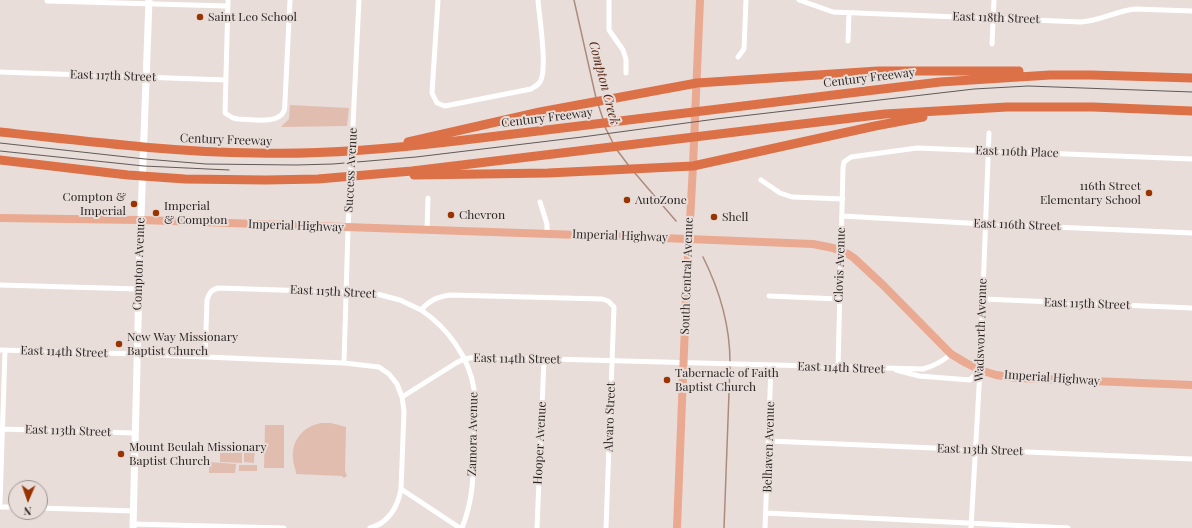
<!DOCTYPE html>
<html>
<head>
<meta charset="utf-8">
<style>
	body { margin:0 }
	#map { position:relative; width:1192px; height:528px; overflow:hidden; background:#e8ddd9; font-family:"Playfair Display",serif }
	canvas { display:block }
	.north { position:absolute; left:8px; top:480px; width:40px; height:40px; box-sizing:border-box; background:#e8ddd9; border:1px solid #9c9491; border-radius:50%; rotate:182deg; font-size:11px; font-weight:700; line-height:16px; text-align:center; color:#2a2625 }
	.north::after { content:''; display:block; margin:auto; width:14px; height:18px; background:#983400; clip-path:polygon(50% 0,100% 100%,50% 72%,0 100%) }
</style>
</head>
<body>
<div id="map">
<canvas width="1192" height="528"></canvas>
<div class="north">N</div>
</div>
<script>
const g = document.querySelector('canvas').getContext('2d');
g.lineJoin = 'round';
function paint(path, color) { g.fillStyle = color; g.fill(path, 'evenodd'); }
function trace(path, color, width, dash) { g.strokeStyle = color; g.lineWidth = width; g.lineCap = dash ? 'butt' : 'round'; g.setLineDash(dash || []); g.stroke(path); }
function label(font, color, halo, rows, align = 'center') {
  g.font = font + ' "Playfair Display",serif'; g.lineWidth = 4; g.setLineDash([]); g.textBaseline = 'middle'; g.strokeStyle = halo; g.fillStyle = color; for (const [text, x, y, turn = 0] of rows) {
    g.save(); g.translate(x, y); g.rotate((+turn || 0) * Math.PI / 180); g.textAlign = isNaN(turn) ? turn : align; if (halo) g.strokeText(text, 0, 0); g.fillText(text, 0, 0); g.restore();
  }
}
paint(new Path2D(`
	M290 105 349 108 347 126 281 127 289 119Z
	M321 423H331L346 427 345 471 347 476 344 478 342 476 296 474C296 469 293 464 293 459 291 440 304 426 321 423Z
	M265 425H284V468H264Z
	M220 443 242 444V463L220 462Z
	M244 445 255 446 254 463 244 462Z
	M209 462 236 464 235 473H209Z
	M239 465H257V471H239Z`), '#e1bdb0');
trace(new Path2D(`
	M574 0 596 98
	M598 104 603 119
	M605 127 613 143
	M617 150 629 166
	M634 172 676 221
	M703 257C720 291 730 324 730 362
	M724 528 730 366`), '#ac8a7d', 1.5);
trace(new Path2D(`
	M228 0 225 113 233 118 238 119C250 119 278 125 284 111 285 108 285 104 285 101L290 0
	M438 0 432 93 437 103 445 106 531 89C534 87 538 85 540 82 548 69 539 16 538 0
	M609 0V30L623 50 626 59V73
	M799 0 833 12 1081 22C1100 21 1116 11 1135 9L1192 11
	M47 1 227 6
	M848 41 849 13
	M992 44 994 0
	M738 57 744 49 746 0
	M0 72 226 80
	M761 180 780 193 792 197 843 199
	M540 202 547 224V234
	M842 216 985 224 1192 233
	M427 230 428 198
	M0 285 139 289
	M769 296 839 299
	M983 299 1192 308
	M421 310C447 327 469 357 474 389 478 409 475 430 474 450 473 480 473 500 462 528
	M0 350 137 354 344 363 379 367 389 374 397 384 402 397 456 363 464 359 476 357 923 369C934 366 942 362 951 354
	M205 357 207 300C209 293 211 290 218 288L373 293 400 300 421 310C430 300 437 297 450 295L602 299 608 301 614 307 606 528
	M344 363 348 228 359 0
	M838 368 843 168 844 162 851 157 917 148 1192 159
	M896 370 919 376 970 380 980 370
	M0 429 135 433
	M769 441 1192 459
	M401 489 404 411 402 397
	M0 503 5 351
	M0 507H16
	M40 508 134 511
	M766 513 1068 528
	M133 524 284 528
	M370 528C389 523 398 506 401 489L460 528
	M537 528 544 359
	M765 528 771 366
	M971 528 980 370 989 133`), '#fff', 5);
trace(new Path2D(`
	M133 528 140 243 149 0`), '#fff', 7);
trace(new Path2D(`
	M0 218 141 220 638 237 813 244 833 248 848 254 854 258 883 285 951 354 966 363 980 370 996 375 1017 378 1192 385
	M677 528 687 275 693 166 700 0`), '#eaa991', 8);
trace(new Path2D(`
	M0 132C85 141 170 152 256 153 323 155 389 149 456 141L940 82 1050 75H1091L1192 78
	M408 142 540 112 697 83 878 71H1019
	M0 160 128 175 185 179 266 180 318 179 412 171 885 114 1007 107H1093L1192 111
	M414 175 548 173 693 166 875 126 923 117`), '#dc7047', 9);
trace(new Path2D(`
	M0 143 145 159 206 164 296 165 333 164 416 157 582 137 716 119 974 89 1028 86 1192 92
	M0 151 144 166 229 170`), '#605a58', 1);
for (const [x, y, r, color] of [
	[200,17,4,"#983400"],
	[1149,193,4,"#983400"],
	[627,200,4,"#983400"],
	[134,204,4,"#983400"],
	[156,213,4,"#983400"],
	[451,215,4,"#983400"],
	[714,217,4,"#983400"],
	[119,344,4,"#983400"],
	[667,380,4,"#983400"],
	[121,454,4,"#983400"]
]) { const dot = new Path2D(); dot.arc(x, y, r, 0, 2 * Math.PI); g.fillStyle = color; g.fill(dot); trace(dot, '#e8ddd9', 1.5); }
label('12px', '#2a2625', '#e8ddd9', [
	["Saint Leo School",208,17],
	["116th Street",1141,186,"right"],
	["Elementary School",1141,200,"right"],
	["Compton &",126,197,"right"],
	["Imperial",126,211,"right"],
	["AutoZone",635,200],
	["Imperial",164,206],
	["& Compton",164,220],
	["Chevron",459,215],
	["Shell",722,217],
	["New Way Missionary",127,337],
	["Baptist Church",127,351],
	["Tabernacle of Faith",675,373],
	["Baptist Church",675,387],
	["Mount Beulah Missionary",129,447],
	["Baptist Church",129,461]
], 'left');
label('12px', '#2a2625', '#e8ddd9', [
	["East 118th Street",996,18,2],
	["East 117th Street",113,76,2],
	["Century Freeway",869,78,-7],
	["Century Freeway",547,118,-7],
	["Century Freeway",226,140,2],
	["East 116th Place",1017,152,2],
	["Success Avenue",351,170,-87],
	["East 116th Street",1017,225,2],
	["Imperial Highway",296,226,2],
	["Imperial Highway",620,236,2],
	["Compton Avenue",139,264,-88],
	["Clovis Avenue",840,265,-88],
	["South Central Avenue",687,276,-88],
	["East 115th Street",333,292,3],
	["East 115th Street",1087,304,2],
	["Wadsworth Avenue",981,330,-88],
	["East 114th Street",64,352,2],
	["East 114th Street",517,359,1],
	["East 114th Street",841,368,2],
	["Imperial Highway",1052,378,4],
	["Alvaro Street",610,417,-88],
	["East 113th Street",68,431,2],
	["Zamora Avenue",473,434,-89],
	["Hooper Avenue",540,443,-87],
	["Belhaven Avenue",769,447,-88],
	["East 113th Street",980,450,2]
]);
label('italic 13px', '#512210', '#e8ddd9', [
	["Compton Creek",604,83,75]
]);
</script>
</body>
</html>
